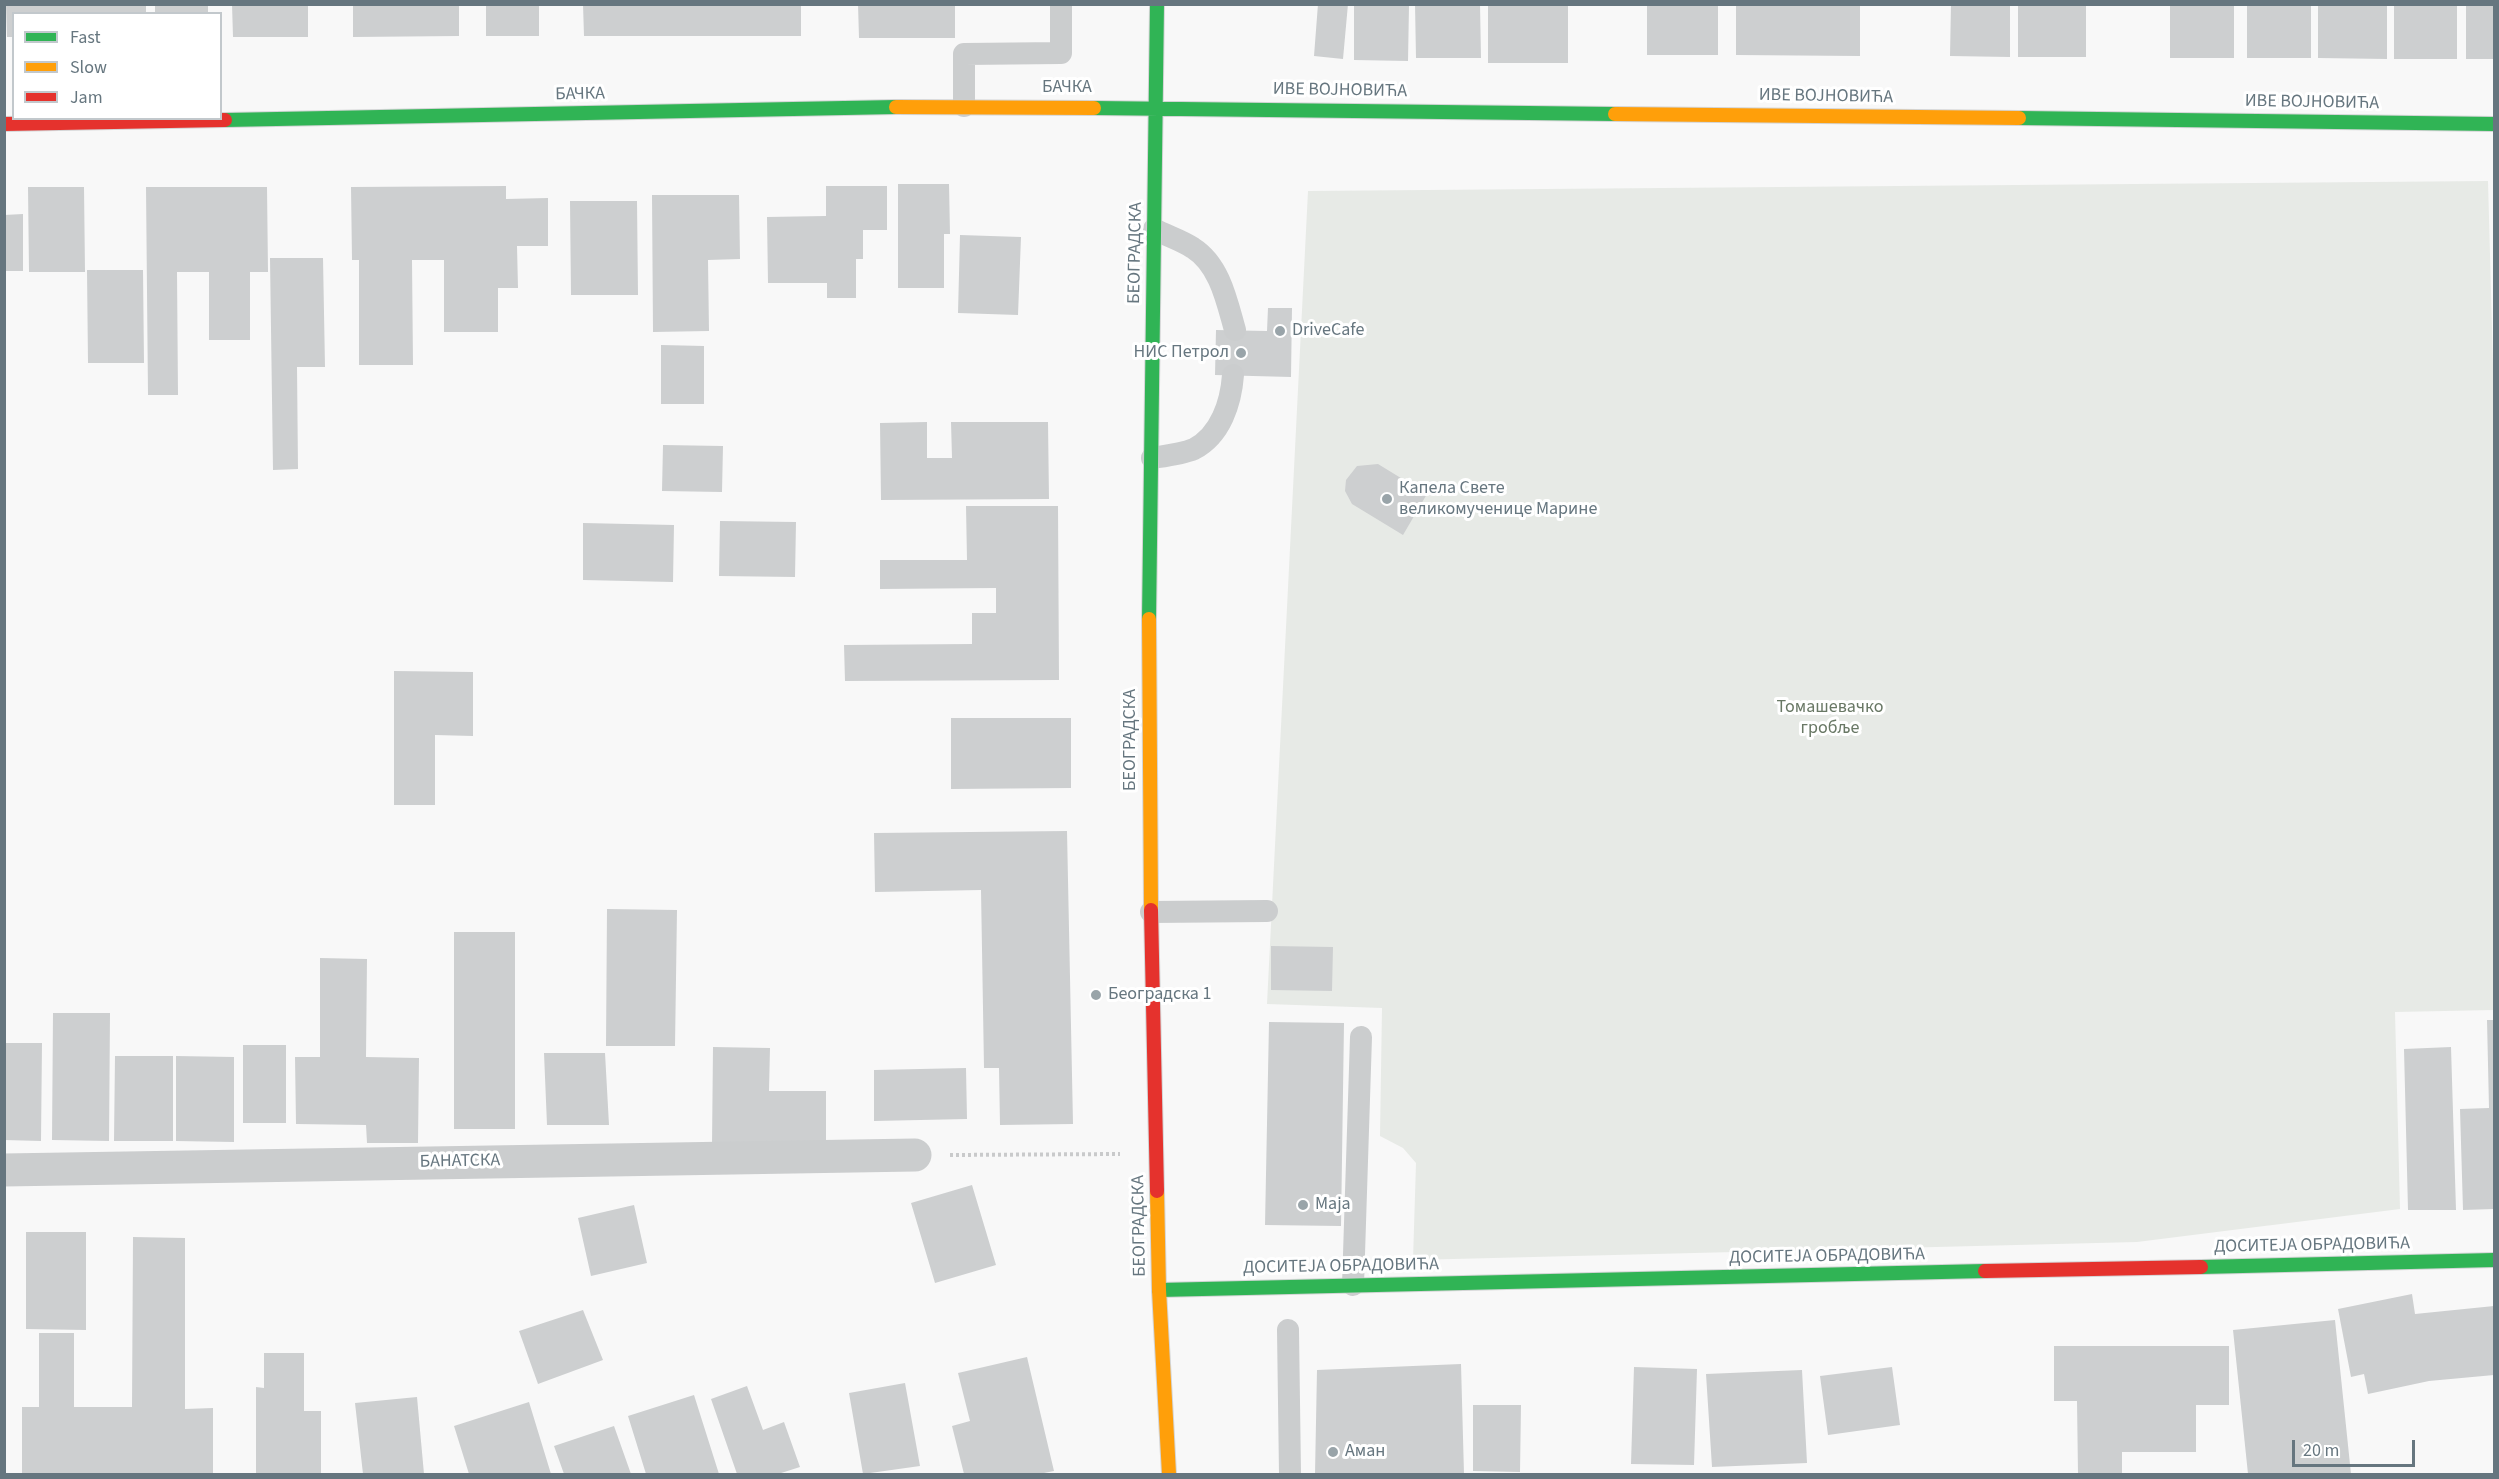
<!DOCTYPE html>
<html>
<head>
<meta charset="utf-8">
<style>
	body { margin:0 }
	#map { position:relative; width:2499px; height:1479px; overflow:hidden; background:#f8f8f8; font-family:"Source Sans 3",sans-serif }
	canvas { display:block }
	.frame { position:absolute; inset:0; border:6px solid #66767f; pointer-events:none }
	.legend { position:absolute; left:12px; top:12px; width:210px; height:108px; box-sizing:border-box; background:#fff; border:2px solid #c2c8cc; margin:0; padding:8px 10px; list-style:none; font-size:18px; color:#66767f }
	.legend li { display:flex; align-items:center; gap:12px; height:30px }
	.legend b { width:30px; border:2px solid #c2c8cc }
	.scale { position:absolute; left:2292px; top:1440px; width:123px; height:27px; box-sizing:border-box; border:3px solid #66767f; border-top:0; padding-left:8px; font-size:18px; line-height:21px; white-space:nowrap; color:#66767f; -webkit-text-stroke:4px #fff; paint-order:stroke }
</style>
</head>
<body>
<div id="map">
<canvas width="2499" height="1479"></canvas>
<div class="frame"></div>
<ul class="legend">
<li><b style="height:8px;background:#30b455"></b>Fast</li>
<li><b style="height:8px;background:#ff9f0a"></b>Slow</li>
<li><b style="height:8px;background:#e5322d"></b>Jam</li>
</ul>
<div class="scale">20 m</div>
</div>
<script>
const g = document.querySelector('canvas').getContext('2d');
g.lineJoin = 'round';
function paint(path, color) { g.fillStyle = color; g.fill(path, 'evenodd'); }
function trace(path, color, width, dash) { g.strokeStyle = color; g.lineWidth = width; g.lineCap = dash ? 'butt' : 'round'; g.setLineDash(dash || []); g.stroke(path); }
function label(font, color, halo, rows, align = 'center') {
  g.font = font + ' "Source Sans 3",sans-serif'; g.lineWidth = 6; g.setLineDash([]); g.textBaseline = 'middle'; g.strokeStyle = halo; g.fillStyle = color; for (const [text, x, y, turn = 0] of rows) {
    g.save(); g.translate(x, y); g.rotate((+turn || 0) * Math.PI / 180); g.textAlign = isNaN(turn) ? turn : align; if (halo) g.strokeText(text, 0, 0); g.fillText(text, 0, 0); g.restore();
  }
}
paint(new Path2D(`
	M2488 181 2494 402V1010L2395 1012 2400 1209 2137 1242 1413 1260 1416 1163 1403 1148 1380 1136 1382 1008 1267 1004 1308 191Z`), '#e7eae6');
paint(new Path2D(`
	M6 4H146V14H14V37H7Z
	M155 4H208V14H155Z
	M232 4H308V37H233Z
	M353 4H459V36L353 37Z
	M486 4H539V36H486Z
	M583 4H801V36H584Z
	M858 4H955V38H859Z
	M1318 4H1348L1343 59 1314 56Z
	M1354 4 1409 6 1408 61 1354 60Z
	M1415 4H1480L1481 58H1416Z
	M1488 4H1568V63H1488Z
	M1647 4H1718V55H1647Z
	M1736 4H1860V56L1736 55Z
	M1951 4H2010V57L1950 56Z
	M2018 4H2086V57H2018Z
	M2170 4H2234V58H2170Z
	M2247 4H2311V58H2247Z
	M2318 4H2387V59L2318 58Z
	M2394 4H2457V59H2394Z
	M2466 4H2494V59H2466Z
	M898 184H949L950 234H944V288H898Z
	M506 186V199L548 198V246H517L518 288H498V332H444V260H412L413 365H359V260H352L351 187Z
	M826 186H887V230H863V259H856V298H827V283H768L767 217 826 216Z
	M28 187H84L85 272H29Z
	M146 187H267L268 272H250V340H209V272H177L178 395H148Z
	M652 195H739L740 259 708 260 709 331 653 332Z
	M570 201H637L638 295H571Z
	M23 214V271H4V215Z
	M960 235 1021 237 1018 315 958 313Z
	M270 258H323L325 367H297L298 469 273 470Z
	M87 270H143L144 363H88Z
	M1268 308H1292L1291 377 1215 375 1216 330 1267 331Z
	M661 345 704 346V404H661Z
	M927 422V458H952L951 422H1048L1049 499 881 500 880 423Z
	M663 445 723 446 722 492 662 491Z
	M1378 464 1427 494 1403 535 1352 504 1345 491 1346 480 1357 466Z
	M966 506H1058L1059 680 845 681 844 645 972 644V613H996V588L880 589V560H967Z
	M720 521 796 522 795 577 719 576Z
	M583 523 674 525 673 582 583 580Z
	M394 671 473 672V736L435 735V805H394Z
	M951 718H1071V788L951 789Z
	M1067 831 1073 1124 1000 1125 999 1068H984L981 890 875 892 874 833Z
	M607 909 677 910 675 1046H606Z
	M454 932H515V1129H454Z
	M1271 946 1333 947 1332 991 1271 990Z
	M320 958 367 959 366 1057 419 1058 418 1143H367L366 1125 296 1124 295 1057H320Z
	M53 1013H110L109 1141 52 1140Z
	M2487 1020H2494V1209L2463 1210 2460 1109 2489 1108Z
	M1269 1022 1344 1023 1341 1226 1265 1225Z
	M4 1043H42L41 1141 4 1140Z
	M243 1045H286V1123H243Z
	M713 1047 770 1048 769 1091H826V1146L712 1145Z
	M2451 1047 2456 1210H2408L2404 1049Z
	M544 1053H605L609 1125H547Z
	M115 1056H173V1141H114Z
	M176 1056 234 1057V1142L176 1141Z
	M966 1068 967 1119 874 1121V1070Z
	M972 1185 996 1265 935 1283 911 1203Z
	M634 1205 647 1263 591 1276 578 1218Z
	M26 1232H86V1330L26 1329Z
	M133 1237 185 1238V1409L213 1408V1474H22V1407H39V1333H74V1407H132Z
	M2412 1294 2415 1314 2494 1306V1375L2429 1381 2368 1394 2364 1374 2351 1377 2338 1309Z
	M583 1310 603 1360 538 1384 519 1331Z
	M2335 1320 2351 1474H2248L2233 1330Z
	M2054 1346H2229V1405H2196V1452H2122V1474H2078L2077 1401H2054Z
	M264 1353H304V1411H321V1474H256V1387L264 1388Z
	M1027 1357 1054 1471 1039 1474H964L952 1426 970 1421 958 1373Z
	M1461 1364 1464 1474H1315L1317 1370Z
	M1634 1367 1697 1369 1694 1465 1631 1464Z
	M1892 1367 1900 1425 1828 1435 1820 1376Z
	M1802 1370 1807 1463 1712 1467 1706 1374Z
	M905 1383 920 1466 863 1474 849 1393Z
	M747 1386 763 1430 784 1422 800 1467 778 1474H737L711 1399Z
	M694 1395 719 1474H646L628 1416Z
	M417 1397 424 1474H363L355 1403Z
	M529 1402 551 1474H469L454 1426Z
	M1473 1405H1521L1520 1472 1473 1471Z
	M614 1426 631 1474H564L554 1446Z`), '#cdcfd0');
const fast = new Path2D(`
	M1094 108 1615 114
	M2019 118 2494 124
	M225 120 896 107
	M1149 619 1157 4
	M2201 1267 2494 1260
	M1159 1290 1985 1271`);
const slow = new Path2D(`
	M896 107 1094 108
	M1615 114 2019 118
	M1149 619 1151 910
	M1157 1191 1159 1290 1169 1474`);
const jam = new Path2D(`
	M4 124 225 120
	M1151 910 1157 1191
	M1985 1271 2201 1267`);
trace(fast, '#d4d5d6', 16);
trace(slow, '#d4d5d6', 16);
trace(jam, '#d4d5d6', 16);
trace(new Path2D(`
	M950 1155 1120 1154`), '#c9cacb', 4, [3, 3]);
trace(new Path2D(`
	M964 106V54L1061 53V4
	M1154 229C1167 236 1181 240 1193 248 1220 265 1227 302 1235 330
	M1152 458C1165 456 1182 454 1194 449 1221 435 1231 402 1233 375
	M1151 912 1267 911
	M1353 1285 1361 1037
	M1288 1330 1290 1474`), '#cbcdce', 22);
trace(new Path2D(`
	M4 1170 915 1155`), '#cbcdce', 33);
trace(fast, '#30b455', 14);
trace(slow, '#ff9f0a', 14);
trace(jam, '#e5322d', 14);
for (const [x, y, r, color] of [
	[1280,331,6,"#99a4a9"],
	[1241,353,6,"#99a4a9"],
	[1387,499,6,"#99a4a9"],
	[1096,995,6,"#99a4a9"],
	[1303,1205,6,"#99a4a9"],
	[1333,1452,6,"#99a4a9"]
]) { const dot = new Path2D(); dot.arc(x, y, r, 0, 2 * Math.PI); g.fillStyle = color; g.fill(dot); trace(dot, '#fff', 2); }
label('18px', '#66767f', '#fff', [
	["БАЧКА",1067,88],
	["ИВЕ ВОЈНОВИЋА",1340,91,1],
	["БАЧКА",580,95,-1],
	["ИВЕ ВОЈНОВИЋА",1826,97,1],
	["ИВЕ ВОЈНОВИЋА",2312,103,1],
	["БЕОГРАДСКА",1136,253,-89],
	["БЕОГРАДСКА",1131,740,-90],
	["БАНАТСКА",460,1162,-1],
	["БЕОГРАДСКА",1140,1226,-91],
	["ДОСИТЕЈА ОБРАДОВИЋА",2312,1246,-1],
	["ДОСИТЕЈА ОБРАДОВИЋА",1827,1257,-1],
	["ДОСИТЕЈА ОБРАДОВИЋА",1341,1267,-1]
]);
label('18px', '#66767f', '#fff', [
	["DriveCafe",1292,331],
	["НИС Петрол",1229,353,"right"],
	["Капела Свете",1399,489],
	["великомученице Марине",1399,510],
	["Београдска 1",1108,995],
	["Маја",1315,1205],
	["Аман",1345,1452]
], 'left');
label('18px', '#697865', '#fff', [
	["Томашевачко",1830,708],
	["гробље",1830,729]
]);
</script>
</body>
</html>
